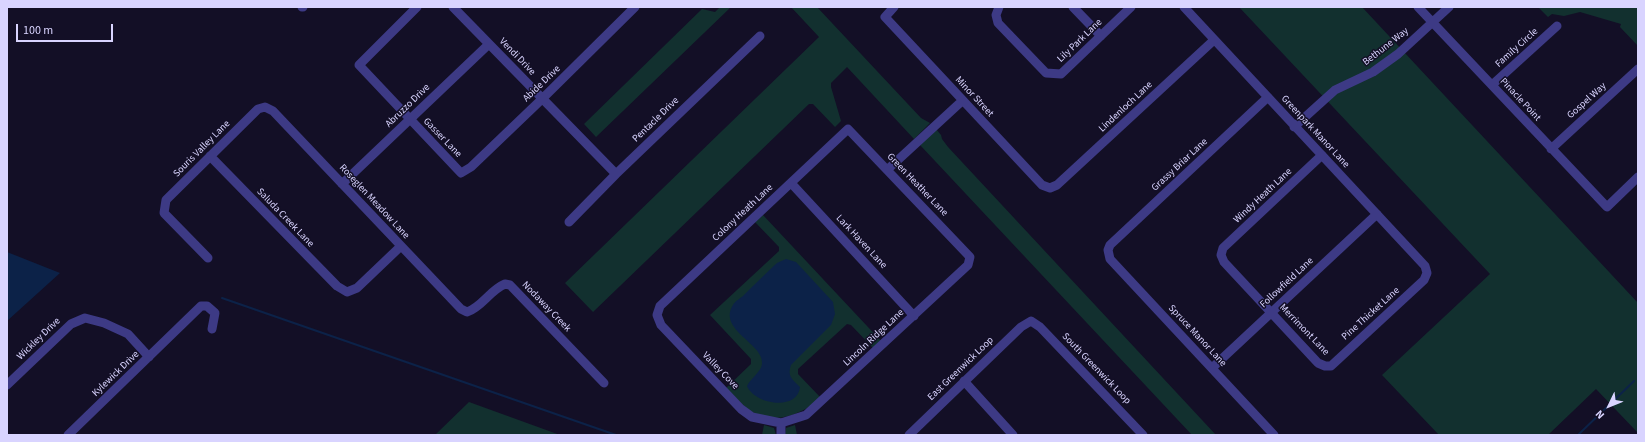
<!DOCTYPE html>
<html>
<head>
<meta charset="utf-8">
<style>
	body { margin:0 }
	#map { position:relative; width:1645px; height:442px; overflow:hidden; background:#130f26; font-family:"Source Sans 3",sans-serif }
	canvas { display:block }
	.frame { position:absolute; inset:0; border:8px solid #d9d4ff; pointer-events:none }
	.north { position:absolute; left:1589px; top:386px; width:40px; height:40px; -webkit-text-stroke:3px #130f26; paint-order:stroke; rotate:227deg; font-size:11px; font-weight:700; line-height:16px; text-align:center; color:#d9d4ff }
	.north::after { content:''; display:block; margin:auto; width:14px; height:18px; background:#d9d4ff; clip-path:polygon(50% 0,100% 100%,50% 72%,0 100%) }
	.scale { position:absolute; left:16px; top:24px; width:97px; height:18px; box-sizing:border-box; border:2px solid #d9d4ff; border-top:0; padding-left:5px; font-size:12px; line-height:14px; white-space:nowrap; color:#d9d4ff; -webkit-text-stroke:3px #130f26; paint-order:stroke }
</style>
</head>
<body>
<div id="map">
<canvas width="1645" height="442"></canvas>
<div class="frame"></div>
<div class="north">N</div>
<div class="scale">100 m</div>
</div>
<script>
const g = document.querySelector('canvas').getContext('2d');
g.lineJoin = 'round';
function paint(path, color) { g.fillStyle = color; g.fill(path, 'evenodd'); }
function trace(path, color, width, dash) { g.strokeStyle = color; g.lineWidth = width; g.lineCap = dash ? 'butt' : 'round'; g.setLineDash(dash || []); g.stroke(path); }
function label(font, color, halo, rows, align = 'center') {
  g.font = font + ' "Source Sans 3",sans-serif'; g.lineWidth = 3; g.setLineDash([]); g.textBaseline = 'middle'; g.strokeStyle = halo; g.fillStyle = color; for (const [text, x, y, turn = 0] of rows) {
    g.save(); g.translate(x, y); g.rotate((+turn || 0) * Math.PI / 180); g.textAlign = isNaN(turn) ? turn : align; if (halo) g.strokeText(text, 0, 0); g.fillText(text, 0, 0); g.restore();
  }
}
paint(new Path2D(`
	M720 7H731L596 137 584 124 702 9 715 12Z
	M791 7H817L921 118 930 123 914 139 847 67 831 83V87L841 121 835 127 813 104H809L593 312 565 283 819 37Z
	M1239 7H1362L1638 303V433L1596 389 1548 435H1439L1382 375 1490 274Z
	M1538 7H1638V46L1620 27 1621 24 1580 12 1564 16 1552 14 1548 17Z
	M936 129 941 135 942 139 948 147 1216 435H1192L920 145Z
	M763 215 882 342 874 349 851 325 847 324 798 369V374L821 398C801 415 774 426 749 410 741 404 734 395 726 388L751 364V359L710 315 779 251V247L755 222Z
	M469 402 560 435H435Z
	M764 425 774 428 776 435H762Z
	M795 425 797 435H785L786 428Z`), '#12302f');
paint(new Path2D(`
	M7 252 60 273 7 321Z
	M786 259 796 262 833 302 835 314 831 325 791 365C787 376 792 379 800 387 798 411 755 405 747 386 751 378 761 372 762 364 765 344 717 330 733 305 735 301 741 298 744 295 755 284 766 273 777 263Z`), '#0c2248');
trace(new Path2D(`
	M222 298 616 435
	M1578 435 1634 381`), '#0c2248', 2);
trace(new Path2D(`
	M302 7H303
	M417 7 359 65 461 173 471 167 542 99 635 7
	M453 7 616 174
	M894 7 885 17 1042 185 1050 188 1057 185 1214 40
	M999 7 996 15 998 23 1046 73 1061 74 1131 7
	M1073 7 1101 36
	M1184 7C1264 93 1345 179 1425 266L1427 273 1424 280 1331 366H1325L1318 363 1224 262 1221 255 1223 248 1322 155
	M1418 7 1607 207 1638 177
	M1492 85 1557 26
	M1268 97 1110 245 1108 250 1110 259 1274 435
	M1294 127 1335 90 1373 72 1398 54 1449 7
	M848 129 970 257 968 265 806 415 781 423 752 417 741 409 661 325 657 315 660 306Z
	M1551 149 1638 69
	M210 156 337 286 347 292 357 288 401 246
	M887 170 962 101
	M791 183 914 316
	M342 184 489 44
	M569 222 616 174 760 36
	M208 258 164 213 166 200 258 109 265 107 273 111 461 309 467 312C482 307 490 290 505 284L510 285 604 383
	M1212 368 1377 214
	M964 381 1013 435
	M7 385 71 324 85 318 104 323 128 334 149 357
	M68 435 201 306H207L215 313 212 329
	M781 435V423
	M909 435 1021 327 1031 321 1040 327 1143 435`), '#3d3a85', 9);
label('10px', '#d9d4ff', '#130f26', [
	["Lily Park Lane",1080,41,-44],
	["Bethune Way",1386,47,-38],
	["Family Circle",1517,48,-42],
	["Vendi Drive",517,57,46],
	["Abide Drive",542,84,-44],
	["Minor Street",974,97,47],
	["Pinacle Point",1520,100,47],
	["Gospel Way",1587,101,-42],
	["Abruzzo Drive",408,106,-44],
	["Lindenloch Lane",1126,107,-43],
	["Pentacle Drive",656,120,-44],
	["Greenpark Manor Lane",1315,132,47],
	["Gasser Lane",442,138,46],
	["Souris Valley Lane",202,149,-45],
	["Grassy Briar Lane",1180,165,-43],
	["Green Heather Lane",917,185,46],
	["Windy Heath Lane",1263,196,-43],
	["Roseglen Meadow Lane",374,202,47],
	["Colony Heath Lane",743,213,-43],
	["Saluda Creek Lane",285,218,46],
	["Lark Haven Lane",861,242,47],
	["Followfield Lane",1287,283,-43],
	["Nodaway Creek",546,307,46],
	["Pine Thicket Lane",1371,314,-42],
	["Merrimont Lane",1304,330,46],
	["Spruce Manor Lane",1197,336,47],
	["Lincoln Ridge Lane",874,338,-43],
	["Wickley Drive",39,339,-44],
	["East Greenwick Loop",961,369,-44],
	["South Greenwick Loop",1096,369,46],
	["Valley Cove",720,371,46],
	["Kylewick Drive",116,374,-44]
]);
</script>
</body>
</html>
